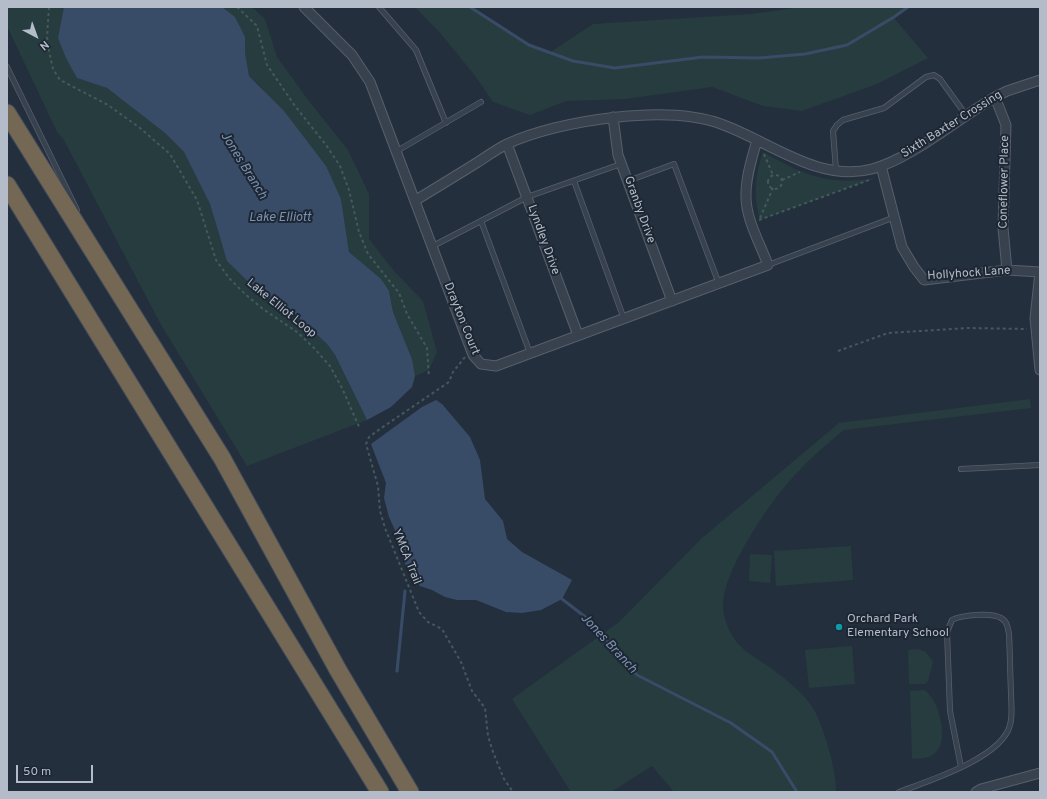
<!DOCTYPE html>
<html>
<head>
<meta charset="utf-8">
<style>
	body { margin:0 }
	#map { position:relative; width:1047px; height:799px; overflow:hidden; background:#242f3e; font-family:Overpass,sans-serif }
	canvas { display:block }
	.frame { position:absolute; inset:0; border:8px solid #b4bcc9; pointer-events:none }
	.north { position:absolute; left:16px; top:16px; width:40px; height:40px; -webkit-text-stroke:3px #1d2633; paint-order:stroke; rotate:139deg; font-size:11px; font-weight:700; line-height:16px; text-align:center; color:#b4bcc9 }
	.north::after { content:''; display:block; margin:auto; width:14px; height:18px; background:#b4bcc9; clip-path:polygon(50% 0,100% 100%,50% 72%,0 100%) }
	.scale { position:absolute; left:16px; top:765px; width:77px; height:18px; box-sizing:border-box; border:2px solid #b4bcc9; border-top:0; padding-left:5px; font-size:12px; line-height:14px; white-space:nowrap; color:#b4bcc9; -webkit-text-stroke:3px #1d2633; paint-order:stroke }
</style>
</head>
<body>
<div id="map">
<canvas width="1047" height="799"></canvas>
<div class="frame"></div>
<div class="north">N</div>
<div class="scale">50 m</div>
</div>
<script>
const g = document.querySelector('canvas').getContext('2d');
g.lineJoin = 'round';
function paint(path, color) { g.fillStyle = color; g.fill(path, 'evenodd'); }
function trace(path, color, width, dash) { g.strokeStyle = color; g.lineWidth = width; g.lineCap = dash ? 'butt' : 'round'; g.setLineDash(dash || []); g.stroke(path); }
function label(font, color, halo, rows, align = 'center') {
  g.font = font + ' Overpass,sans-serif'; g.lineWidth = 4; g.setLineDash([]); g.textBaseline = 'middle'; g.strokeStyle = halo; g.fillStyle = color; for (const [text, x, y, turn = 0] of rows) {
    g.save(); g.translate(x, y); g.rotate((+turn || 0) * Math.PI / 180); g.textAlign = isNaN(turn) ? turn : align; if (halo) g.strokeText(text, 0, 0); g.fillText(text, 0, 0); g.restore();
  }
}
paint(new Path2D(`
	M7 7H64L77 78 107 88 165 133 184 152 210 204 222 245 265 298 289 309 327 344 335 355 367 420 247 466 160 323 64 140 57 132 7 26Z
	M222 7H252L265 19 277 57 309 101 348 150 369 194V239L394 271 423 301 437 352 429 370 415 376 412 359 393 312 389 291 349 252 341 199 260 86 249 76 245 52V37Z
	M415 7H471L529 45 549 53 593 24 751 14 802 7H908L894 18 928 58 877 84 802 111 763 106 712 87 625 99 566 101 530 115 493 102 476 77 441 34Z
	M763 152C804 175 827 186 875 178L760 220C753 197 755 174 763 152Z
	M1030 399 1031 408 844 430C824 446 804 464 787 484 765 510 723 572 723 606 723 618 729 631 735 640 745 653 758 659 771 668 785 679 803 692 813 708 823 724 837 772 836 792H674L652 766 611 792H571L512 699 619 622 702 538 839 423Z
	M851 546 853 580 776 586 774 551Z
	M750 554 772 555 770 583 749 581Z
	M852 646 855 684 809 688 805 650Z
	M918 649 926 652 933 662 928 681 925 684H909L908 650Z
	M925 690C929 694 933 699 936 705 942 719 948 748 931 756 925 759 918 758 912 759L910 691Z`), '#263c3f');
paint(new Path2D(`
	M64 7H222L235 17 245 37V52L249 76 284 111 326 166 341 199 349 252 381 279 389 291 393 312 412 359 415 376 412 387 391 407 367 420 335 355 327 344 289 309 265 298 227 261 210 204 184 152 165 133 107 88 77 78 66 58 58 38Z
	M436 400 442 404 470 437 480 460 485 499 503 521 507 539 522 552 572 580 562 599 541 610 522 613 506 612 476 600H457L445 597 432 590 420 586 407 569 400 550 398 537 389 517 384 498 386 483 371 444 422 407Z`), '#394c67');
trace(new Path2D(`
	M470 7 529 45 573 61 615 68 703 57 759 58 805 54 847 45 894 17 908 7
	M562 599 588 619 637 675 731 723 772 752 797 792
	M397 671 405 591`), '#394c67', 3);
const lane = new Path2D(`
	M379 7 416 50 446 123
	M7 67 77 210
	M397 151 481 102
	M836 170 833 131 837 125 843 120 884 108 926 77 934 75 940 79 966 115
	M574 181 624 319
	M628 181 674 164 719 284
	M481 221 530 353
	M433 246 527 197 621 164
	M768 265 895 217
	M961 469 1040 465
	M899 792C928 781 1002 758 1010 725 1013 715 1011 703 1011 692 1010 673 1010 653 1009 634 1008 628 1007 621 1001 618 992 612 961 615 952 620L947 632 950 711 961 767`);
const street = new Path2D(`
	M304 7 352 55 370 82 473 355 481 364 496 366 768 265C760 243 745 218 746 194 746 176 752 158 757 140
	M995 97 1006 125 1003 228 1007 270
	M613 117 618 155 672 301
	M507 144 578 335
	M881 166 902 247 914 267 924 280 1007 270 1040 272
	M416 200C436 188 457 175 478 162 487 156 497 149 507 144 559 120 667 104 721 124 769 141 818 183 872 169 911 159 959 118 995 97L1007 91 1040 80
	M1040 272 1035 318 1040 370
	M976 792 981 789 1040 773`);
const highway = new Path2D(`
	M7 113 222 458 338 670 410 792
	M7 185 380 792`);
trace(lane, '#565f6c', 6);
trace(street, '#565f6c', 11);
trace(highway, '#434c59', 19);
trace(new Path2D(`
	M49 7 47 37 49 51 53 69 60 80 108 105 140 128 170 154 197 200 216 260 229 278 245 294 263 309 297 332 313 347 330 366 342 388 360 429
	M237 7 257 26 267 65 295 106 326 145 340 166 349 190 359 232 368 254 399 293 407 314 427 348 429 377
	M764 154 773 175
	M768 182a7 7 0 1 1 14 0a7 7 0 1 1-14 0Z
	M782 180 800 172
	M760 218 773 188
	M759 220 872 179
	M838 351 888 333 968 328 1027 329
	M465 357 453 372 449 382 380 429 369 437 366 444 378 486 380 511 385 528 419 612 428 622 442 629 461 662 472 691 485 708 488 736 493 752 504 779 513 792`), '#44595c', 2, [3, 3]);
trace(lane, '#38414e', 4.5);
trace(street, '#38414e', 9);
trace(highway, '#746855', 17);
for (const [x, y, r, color] of [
	[839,627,4,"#0f9aa8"]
]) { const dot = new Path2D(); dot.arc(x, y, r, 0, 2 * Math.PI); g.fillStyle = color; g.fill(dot); trace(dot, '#1d2633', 1.5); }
label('12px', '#b4bcc9', '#1d2633', [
	["Sixth Baxter Crossing",952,125,-32],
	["Coneflower Place",1005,182,-89],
	["Granby Drive",639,210,70],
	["Lyndley Drive",543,240,70],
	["Hollyhock Lane",969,274,-4],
	["Lake Elliot Loop",281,309,39],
	["Drayton Court",461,319,68],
	["YMCA Trail",406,557,68]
]);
label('12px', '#b4bcc9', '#1d2633', [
	["Orchard Park",847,620],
	["Elementary School",847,634]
], 'left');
label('italic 13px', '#7c92b1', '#1d2633', [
	["Jones Branch",243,166,58],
	["Lake Elliott",280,218],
	["Jones Branch",608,644,47]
]);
</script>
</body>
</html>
